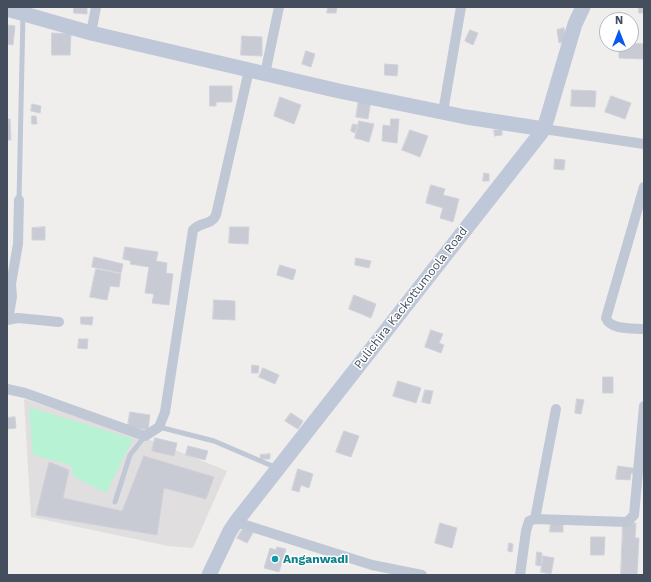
<!DOCTYPE html>
<html>
<head>
<meta charset="utf-8">
<style>
	body { margin:0 }
	#map { position:relative; width:651px; height:582px; overflow:hidden; background:#f0eded; font-family:"Work Sans",sans-serif }
	canvas { display:block }
	.frame { position:absolute; inset:0; border:8px solid #444e5c; pointer-events:none }
	.north { position:absolute; left:599px; top:12px; width:40px; height:40px; box-sizing:border-box; background:#fff; border:1px solid #b4b8be; border-radius:50%; rotate:0deg; font-size:11px; font-weight:700; line-height:16px; text-align:center; color:#444e5c }
	.north::after { content:''; display:block; margin:auto; width:14px; height:18px; background:#0a59ed; clip-path:polygon(50% 0,100% 100%,50% 72%,0 100%) }
</style>
</head>
<body>
<div id="map">
<canvas width="651" height="582"></canvas>
<div class="frame"></div>
<div class="north">N</div>
</div>
<script>
const g = document.querySelector('canvas').getContext('2d');
g.lineJoin = 'round';
function paint(path, color) { g.fillStyle = color; g.fill(path, 'evenodd'); }
function trace(path, color, width, dash) { g.strokeStyle = color; g.lineWidth = width; g.lineCap = dash ? 'butt' : 'round'; g.setLineDash(dash || []); g.stroke(path); }
function label(font, color, halo, rows, align = 'center') {
  g.font = font + ' "Work Sans",sans-serif'; g.lineWidth = 3; g.setLineDash([]); g.textBaseline = 'middle'; g.strokeStyle = halo; g.fillStyle = color; for (const [text, x, y, turn = 0] of rows) {
    g.save(); g.translate(x, y); g.rotate((+turn || 0) * Math.PI / 180); g.textAlign = isNaN(turn) ? turn : align; if (halo) g.strokeText(text, 0, 0); g.fillText(text, 0, 0); g.restore();
  }
}
paint(new Path2D(`
	M24 399 153 441 227 471 193 548 168 546 31 517Z`), '#e1dedf');
paint(new Path2D(`
	M29 407 133 439 106 493 73 476 71 465 33 455Z`), '#b6f2d3');
const building = new Path2D(`
	M74 7H93H87V14L74 13Z
	M328 7H337L336 13H327Z
	M639 7H644V13H639Z
	M7 25 15 26 13 45 7 44Z
	M564 28 567 41 559 43 557 30Z
	M470 30 478 33 473 45 465 41Z
	M52 33 71 34 70 55H52Z
	M242 36 262 37V56L241 55Z
	M631 43 644 44 643 59 619 58V44Z
	M306 51 315 54 311 67 302 64Z
	M385 64 398 65 397 76 385 75Z
	M210 86H232V102H216V106H210Z
	M572 90 596 91 595 107 571 106Z
	M611 96 631 103 625 119 605 112Z
	M280 97 301 105 294 124 274 116Z
	M359 99 371 100 368 119 356 117Z
	M32 104 41 106 40 113 31 111Z
	M32 116H36L37 124H32Z
	M7 119H10L11 140H7Z
	M391 119H399L397 143 382 141 383 125 390 126Z
	M359 121 374 124 369 142 355 138Z
	M353 124 357 125 355 133 351 131Z
	M410 130 428 136 420 157 402 150Z
	M494 130H502V135L495 136Z
	M555 159 565 160 564 170 554 169Z
	M484 173 489 174V181H483Z
	M431 185 445 189 443 195 459 199 453 222 440 218 443 208 426 203Z
	M45 227V240H32V228Z
	M230 227H249L248 244 229 243Z
	M125 247 158 252 156 261 167 263 166 273 173 274 169 305 152 303 154 294 145 293 149 267 130 264 131 261 123 259Z
	M94 257 123 264 121 273 92 267Z
	M356 258 371 261 369 268 355 265Z
	M280 265 296 270 293 280 277 275Z
	M96 269 121 274 119 287 110 286 107 300 90 297Z
	M354 295 376 304 371 318 349 309Z
	M214 300 235 301V320L213 319Z
	M81 317H93L92 325 81 324Z
	M431 330 443 334 439 343 444 345 441 353 425 347Z
	M79 339H88L87 349 78 348Z
	M252 365 259 366 258 373H252Z
	M263 368 279 375 275 384 259 377Z
	M603 377H613V393H603Z
	M398 381 421 388 416 403 393 396Z
	M425 390 433 391 430 404 422 402Z
	M577 399 584 400 581 414 575 413Z
	M130 412 150 415 148 430 128 426Z
	M291 413 303 421 298 429 285 421Z
	M15 417 16 428 7 429V418Z
	M344 431 359 436 351 457 336 452Z
	M155 438 177 443 174 456 152 451Z
	M188 446 208 451 205 460 186 455Z
	M270 454V459H261L260 455Z
	M144 456 214 477 206 499 164 488 157 535 36 515 49 462 69 470 63 498 122 511Z
	M618 466 639 469 638 474 631 473 630 480 616 479Z
	M298 469 313 474 309 488 301 485 299 492 292 490Z
	M551 519 563 520V532H550Z
	M623 522 636 523 635 538H639L637 575 621 574Z
	M440 523 457 528 452 548 435 543Z
	M244 527 253 533 247 543 237 538Z
	M591 537H605L604 555H591Z
	M509 543 513 544 512 552 508 551Z
	M277 547 286 549 279 572 264 568 270 548 276 550Z
	M537 552 542 553 541 566 536 565Z
	M543 556 554 558 551 574 541 572Z`);
paint(building, '#c8cbd3');
trace(building, '#d0d2d9', 1);
trace(new Path2D(`
	M19 200 23 14
	M159 427 214 441 277 468
	M115 502 130 455 145 436`), '#bfc8d4', 5);
trace(new Path2D(`
	M91 33 96 7
	M265 74 279 7
	M443 112 461 7
	M544 129 644 144
	M644 187 606 318C610 330 633 328 644 329
	M7 320 18 318 59 322
	M8 320 12 297 11 284 18 244 19 200
	M7 389 25 393 145 436 159 427 165 412 193 230C201 221 211 226 216 215L249 70
	M535 519 556 409
	M236 522 372 565 422 575
	M520 575 526 531 529 521 535 519 627 522 634 515 644 406`), '#bfc8d4', 10);
trace(new Path2D(`
	M7 9 91 33 339 91 466 117 544 129
	M209 575 230 531 236 522 544 129 575 24 583 7`), '#bec8d8', 15);
for (const [x, y, r, color] of [
	[275,559,4,"#0f9aa8"]
]) { const dot = new Path2D(); dot.arc(x, y, r, 0, 2 * Math.PI); g.fillStyle = color; g.fill(dot); trace(dot, '#fff', 1.5); }
label('12px', '#444e5c', '#fff', [
	["Pulichira Kackottumoola Road",411,298,-52]
]);
label('bold 12px', '#0d838f', '#fff', [
	["Anganwadi",283,559]
], 'left');
</script>
</body>
</html>
